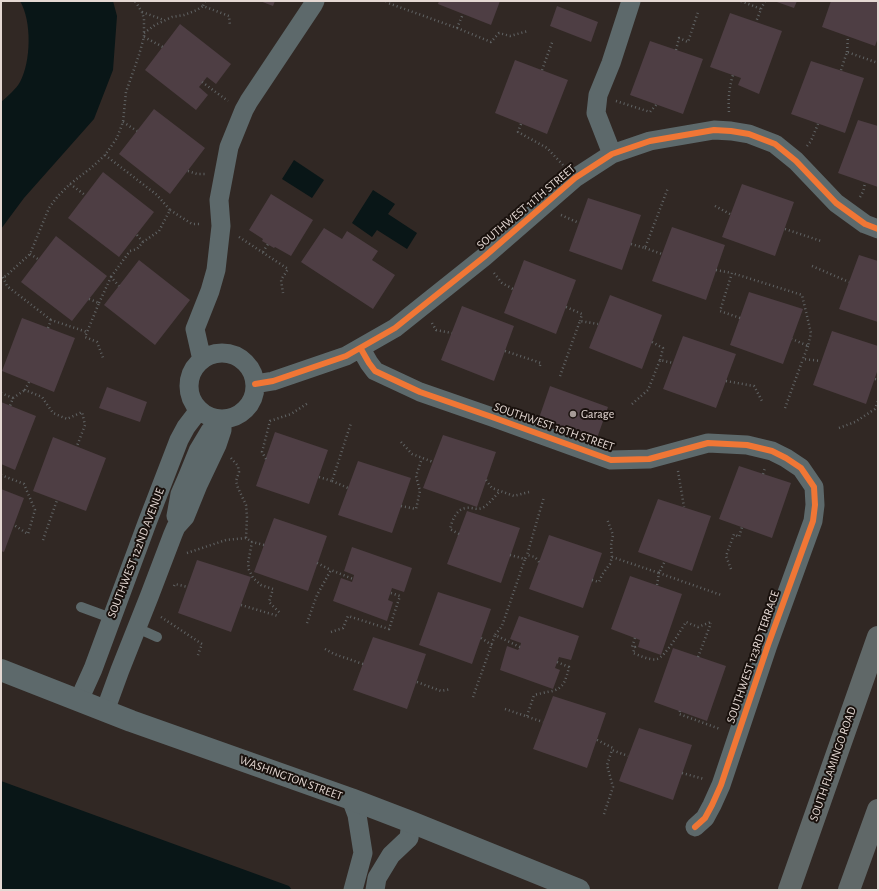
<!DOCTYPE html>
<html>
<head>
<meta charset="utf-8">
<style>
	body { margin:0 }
	#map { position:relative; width:879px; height:891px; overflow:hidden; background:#312824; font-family:"Alegreya Sans",sans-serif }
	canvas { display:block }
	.frame { position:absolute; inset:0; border:2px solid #e4d8d3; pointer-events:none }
</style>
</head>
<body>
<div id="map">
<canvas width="879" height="891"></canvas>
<div class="frame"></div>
</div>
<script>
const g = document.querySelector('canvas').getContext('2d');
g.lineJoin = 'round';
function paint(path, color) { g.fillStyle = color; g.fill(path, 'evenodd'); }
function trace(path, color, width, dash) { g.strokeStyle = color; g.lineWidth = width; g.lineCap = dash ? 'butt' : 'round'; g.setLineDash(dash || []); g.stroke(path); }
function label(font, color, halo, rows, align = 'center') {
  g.font = font + ' "Alegreya Sans",sans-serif'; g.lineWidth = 4; g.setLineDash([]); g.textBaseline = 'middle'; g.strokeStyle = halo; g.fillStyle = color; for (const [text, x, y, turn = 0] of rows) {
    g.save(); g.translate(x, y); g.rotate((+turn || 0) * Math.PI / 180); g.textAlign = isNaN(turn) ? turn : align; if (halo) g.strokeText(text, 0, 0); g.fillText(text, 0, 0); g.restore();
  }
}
paint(new Path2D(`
	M20 1H113L117 16 113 70 94 119 24 198 1 229V102C7 97 16 89 20 82 31 62 32 21 20 1Z
	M294 160 324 180 312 198 282 179Z
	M373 190 395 204 388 214 417 233 407 249 377 230 372 237 352 223Z
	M1 781 289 886 292 890H1Z`), '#091617');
paint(new Path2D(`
	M260 1H275L273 6Z
	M439 1H500L491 25 438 4Z
	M774 1H797L794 8Z
	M831 1H878V38L875 46 822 27Z
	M557 6 598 22 591 42 550 26Z
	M730 13 782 31 759 94 738 85 741 78 710 67Z
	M180 24 231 64 216 84 207 77 199 87 208 95 196 110 145 70Z
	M650 41 703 59 683 114 630 95Z
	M515 60 568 80 547 134 495 113Z
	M811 61 864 78 845 133 791 114Z
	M154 109 205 148 170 194 119 154Z
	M858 120 878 126V187L838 173Z
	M103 172 154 212 119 257 68 218Z
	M742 184 794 202 775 256 722 237Z
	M271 194 313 220 291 256 275 247 274 248 262 241 263 239 249 230Z
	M588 198 641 215 622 270 569 251Z
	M672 227 725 245 706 300 652 281Z
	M324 228 342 239 347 231 378 251 372 260 395 275 373 309 301 262Z
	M56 236 107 276 72 321 21 282Z
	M859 255 878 261V322L839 309Z
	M139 260 190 300 155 345 104 305Z
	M524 260 576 280 556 334 504 313Z
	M749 292 803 309 783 364 730 345Z
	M610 295 662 315 642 369 589 348Z
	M462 306 514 326 494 381 441 360Z
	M22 318 75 338 54 392 2 371Z
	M832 331 878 346V369L866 404 813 385Z
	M683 336 736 354 716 408 663 389Z
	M550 386 608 407 596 441 538 421Z
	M107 387 147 402 140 422 99 408Z
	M1 402 36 416 15 470 1 464Z
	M275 432 328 450 309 504 256 486Z
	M443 435 496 452 477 507 423 488Z
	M53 437 106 458 86 511 33 491Z
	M358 461 411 478 392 533 338 515Z
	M739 466 791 483 772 538 719 519Z
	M1 489 24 498 4 552 1 551Z
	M658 499 711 516 692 571 638 552Z
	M467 511 520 528 501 583 447 564Z
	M274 518 327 536 308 591 254 572Z
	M549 535 602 553 583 608 529 589Z
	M352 547 412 568 404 592 392 588 388 600 393 602 387 621 333 601 341 578 352 582 353 579 354 575 344 571Z
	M197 560 251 577 231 632 178 613Z
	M630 576 682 594 661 655 638 647 640 640 611 629Z
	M438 592 491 609 472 664 419 645Z
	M519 616 579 636 571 660 559 657 555 668 560 670 553 689 500 670 507 646 518 650 520 647 521 643 510 639Z
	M373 637 426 654 407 709 353 690Z
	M673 648 726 666 707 721 654 702Z
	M553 696 606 713 587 768 533 749Z
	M639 728 692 745 673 800 619 781Z`), '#4e3e44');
trace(new Path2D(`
	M205 1 203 6 229 16 230 26
	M386 1 388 3 457 28 463 14
	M741 1 761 9 756 22
	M761 9 765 1
	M142 12 164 20
	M457 28 491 42 499 33 510 36 528 31
	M144 33 155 25 172 17 184 15 197 10 203 6
	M144 37 163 47
	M676 50 679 38 688 42 698 12
	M847 52 848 36
	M542 70 553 40
	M841 70 847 52 878 63
	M202 82 228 101
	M616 101 650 112 657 104
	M729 112C728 100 729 87 733 75
	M123 122 137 131
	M521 124 518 132 547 148 563 165
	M807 146 811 141 818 124
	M105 155 157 195 170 210 159 231 143 242 137 249 130 251 111 277
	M188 171 197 174H205
	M70 184 85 195
	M860 197 863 192 865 183
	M715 206 730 214
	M170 210 192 224H201
	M561 215 579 223
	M785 229 821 241
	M137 235 143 242
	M239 237 288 269 281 280 283 293
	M631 244 645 248 668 188
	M645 248 662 254
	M263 252 268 244
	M30 254 38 259
	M812 266 849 282
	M716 270 732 273
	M494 273 502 283 513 289
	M3 277 7 286 51 320
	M1 278 6 276 30 254 49 208 58 196 70 184 91 168 105 155 117 138 123 122 126 92 139 55 144 37V19L142 12 135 1
	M89 299 99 303 85 337 97 342 103 358
	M99 303 111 277 119 286
	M566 307 582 314 580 321
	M740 318 720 311 732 273 802 295 811 333 808 346 792 339
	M432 323 436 330 452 333
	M48 328 51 320 87 332
	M652 342 663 348 660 360
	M808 346 803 359 821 361
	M505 351 541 363 539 368
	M560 376 580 321 598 324
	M875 379 878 380
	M726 381 754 386 762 401
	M29 382 25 390 42 397 53 413 67 419 82 412 85 425 77 446
	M1 393 13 398 10 406
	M13 398 25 390
	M632 404 648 390 660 360 673 363
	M785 408 803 359
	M839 428 855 422 875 409 878 401
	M401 442 412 454 433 462
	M231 458 238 466 239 472 236 481 238 488 246 505 247 517 246 538 252 542
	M266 459 262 452 270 421 291 414 308 403
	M678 471 684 507
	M763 474 765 468
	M1 475 24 484 35 510 28 534 14 525
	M319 477 332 481 351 423
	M486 480 492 488 514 496 529 492
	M332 481 348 488
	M401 506 416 509 420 491 416 476 422 458
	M459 534 450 529C452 521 456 509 466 508 473 507 478 511 484 507 490 503 495 496 500 491
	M43 540 57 500
	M264 545 252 542 248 563 249 570 253 578 261 585 273 589 269 602 280 613
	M187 553 226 540 246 538
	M510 555 525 559 527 555
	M612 557 659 573 665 561
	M539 562 535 557 527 555 544 497
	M317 563 331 570
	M731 569 726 556 734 534 739 537 742 527
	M592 580 599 582 602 575 610 564 612 557 611 545 613 535 607 519
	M657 585 659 573 721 595
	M174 586 175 584 188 587
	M241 605 278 616
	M161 617 202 644 198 655
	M307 623 317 595 331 570 353 579
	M331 632 343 628 348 616 389 629 400 596 391 593
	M481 638 492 645
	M635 638 632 647H635L633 653C639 655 650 661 657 659 665 657 681 630 686 622L698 627 711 622
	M520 647 495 635 502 626 525 559
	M325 649 334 654 363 664
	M698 657 711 623
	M417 682 441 691 451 689
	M473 697 495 635
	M505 709 543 722
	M680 711 679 714 720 729
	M527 716 534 695C557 689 563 694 569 667L557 662
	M597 740 613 748 612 750
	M682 773 704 779
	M604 814 613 787 607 765 612 750 628 756`), '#616465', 2.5, [1, 3]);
trace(new Path2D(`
	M81 607 111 618
	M137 628 157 637`), '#5d696b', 10);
trace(new Path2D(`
	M612 154 596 113 598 95 611 63 631 1
	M361 349 369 363 375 371 420 392 492 417 611 460 649 459 708 443 747 445 772 451 786 458 801 468 814 487 815 505 813 521 768 645 721 785 712 805 705 818 695 827
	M189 386a33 33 0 1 1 66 0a33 33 0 1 1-66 0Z
	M202 360 195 329 210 291 216 270 221 226 219 200 229 147 244 110 249 101 313 5 315 1
	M255 384 273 381 346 356 395 328 484 257 575 178 612 154 650 141 714 130 731 131 749 134 775 144 796 161 836 203 865 224 878 229
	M176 516 180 494 187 478 198 451 210 431 222 430
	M79 700 93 669 147 523 179 440 186 427 199 410
	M105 711 120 670 149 597 173 534 176 527 185 517 198 485 217 445 222 430V419
	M351 799 357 815 363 853 353 890
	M375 890 377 878 391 855 409 838 411 822`), '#5d696b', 19);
trace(new Path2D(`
	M1 670 131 721 351 799 411 822 579 890`), '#5d696b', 22);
trace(new Path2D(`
	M789 890 878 637
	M849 890 878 810`), '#606868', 22);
trace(new Path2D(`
	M361 349 369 363 375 371 420 392 492 417 611 460 649 459 708 443 747 445 772 451 786 458 801 468 814 487 815 505 813 521 768 645 721 785 712 805 705 818 695 827
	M255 384 273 381 346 356 395 328 484 257 575 178 612 154 650 141 714 130 731 131 749 134 775 144 796 161 836 203 865 224 878 229`), '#f07635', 6);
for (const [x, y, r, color] of [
	[573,414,4,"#a59a96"]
]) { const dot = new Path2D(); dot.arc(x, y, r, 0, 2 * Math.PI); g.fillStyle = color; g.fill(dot); trace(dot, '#19110d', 1.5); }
label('12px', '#e4d8d3', '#19110d', [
	["SOUTHWEST 11TH STREET",526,207,-40],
	["SOUTHWEST 10TH STREET",554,427,19],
	["SOUTHWEST 122ND AVENUE",136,553,-69],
	["SOUTHWEST 123RD TERRACE",753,657,-71],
	["SOUTH FLAMINGO ROAD",833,764,-71],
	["WASHINGTON STREET",291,778,20]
]);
label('12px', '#e4d8d3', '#19110d', [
	["Garage",581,414]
], 'left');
</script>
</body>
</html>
